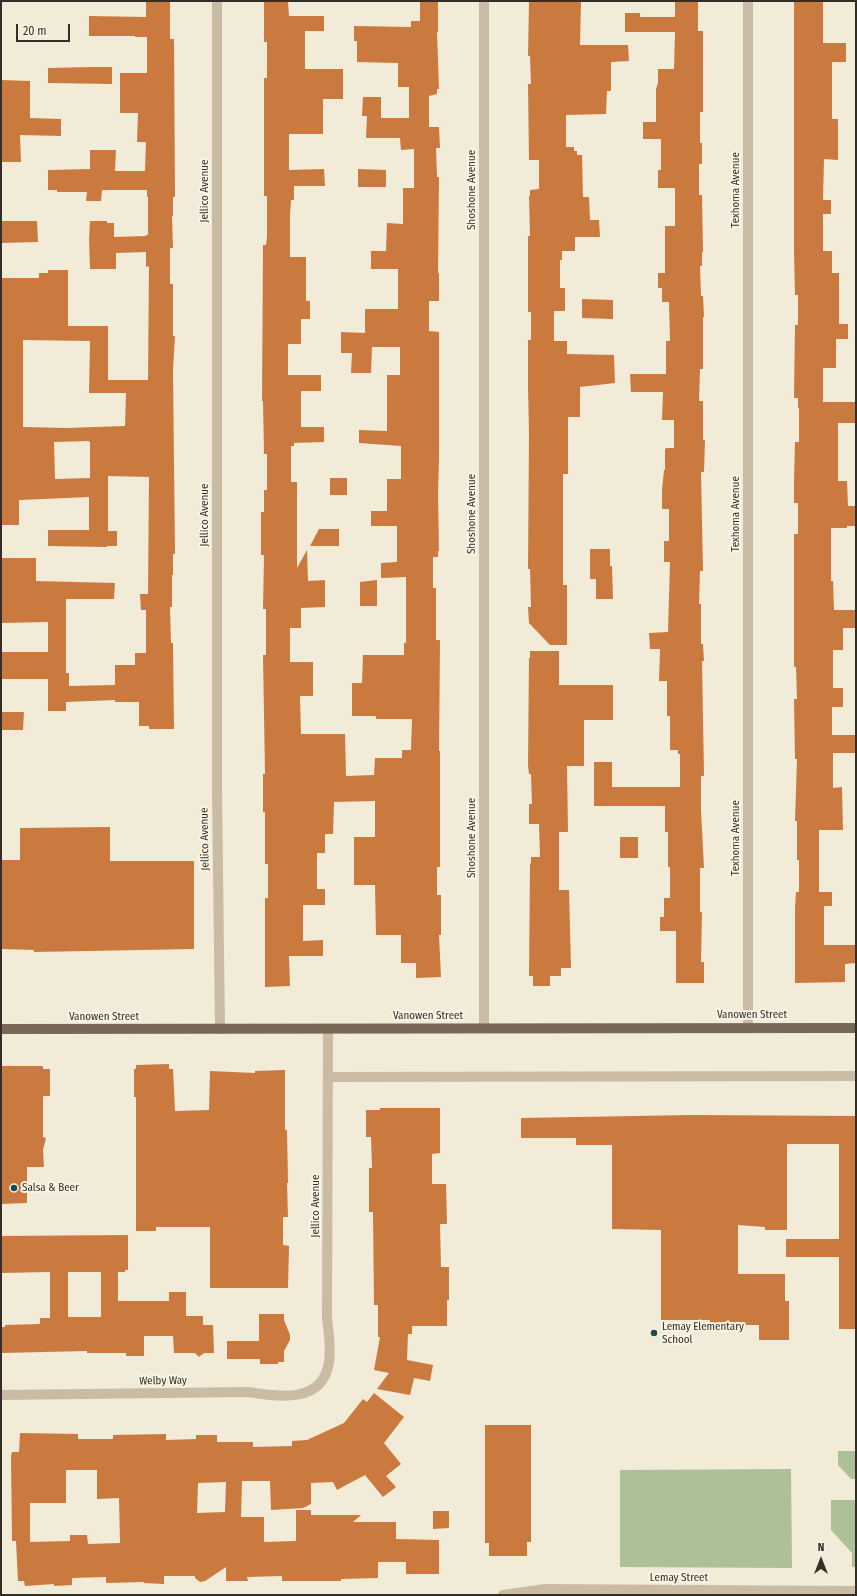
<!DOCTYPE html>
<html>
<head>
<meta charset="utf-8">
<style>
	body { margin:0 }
	#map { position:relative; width:857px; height:1596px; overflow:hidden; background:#f2ebd8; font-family:"Fira Sans Condensed",sans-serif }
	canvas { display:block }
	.frame { position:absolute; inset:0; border:2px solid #352e26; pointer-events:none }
	.north { position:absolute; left:801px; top:1540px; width:40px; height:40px; -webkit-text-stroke:3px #faf4e5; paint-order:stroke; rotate:0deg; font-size:11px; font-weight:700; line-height:16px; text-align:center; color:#352e26 }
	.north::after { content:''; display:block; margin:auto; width:14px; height:18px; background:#352e26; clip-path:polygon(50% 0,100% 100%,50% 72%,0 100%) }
	.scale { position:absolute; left:16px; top:24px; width:54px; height:18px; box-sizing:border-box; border:2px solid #352e26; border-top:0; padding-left:5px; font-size:12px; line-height:14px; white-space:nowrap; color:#352e26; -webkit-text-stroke:3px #faf4e5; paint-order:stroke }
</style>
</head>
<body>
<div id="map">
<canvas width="857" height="1596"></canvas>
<div class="frame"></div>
<div class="north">N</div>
<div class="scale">20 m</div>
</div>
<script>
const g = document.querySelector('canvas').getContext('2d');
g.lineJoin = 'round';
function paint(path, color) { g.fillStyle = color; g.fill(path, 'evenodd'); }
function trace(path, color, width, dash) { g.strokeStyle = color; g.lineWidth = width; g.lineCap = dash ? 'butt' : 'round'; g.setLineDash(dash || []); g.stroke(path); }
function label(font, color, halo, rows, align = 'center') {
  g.font = font + ' "Fira Sans Condensed",sans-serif'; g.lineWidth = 4; g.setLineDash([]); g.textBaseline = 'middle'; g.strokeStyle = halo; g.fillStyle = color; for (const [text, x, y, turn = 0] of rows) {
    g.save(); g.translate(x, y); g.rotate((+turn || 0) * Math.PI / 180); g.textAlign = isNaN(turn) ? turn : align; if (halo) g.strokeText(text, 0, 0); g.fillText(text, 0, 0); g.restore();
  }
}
paint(new Path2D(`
	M838 1451H856V1479H851L838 1465Z
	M791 1469 792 1568 620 1567V1470Z
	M831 1500H856V1567H852V1553L831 1530Z`), '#acc198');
paint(new Path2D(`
	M146 1H170V39H174L175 197H173V216H172L173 248H170V284H173V336H175L173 370 175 554H173V575H172V607H170L171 643H173L174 729H149V726H139V702H115V700L66 702V711H48V679H1V652H48V622L1 623V558H36V581L115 583 114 599H66V673H69V686L115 685V665H135V653H146V610H141L140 594H148L149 477 108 476V531H117V546H107V547L48 546V530H89V497L19 500V525H1V278H39V273H48V270H68V326H108V380H148L149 266 146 267V252L116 253V269H90L89 239 90 221H107V223H114V237L146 236V235H148V197H147V190H102L101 201H86L87 192H57V190H48V170L90 169V150H116L115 171H145L146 142H137L138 113H120V73H147V37H135V36H89V16L146 17ZM23 340 90 341 89 393H126L125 426 66 428 23 427ZM89 441 90 443V478L55 479 54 442Z
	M264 1H288L289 16H324V31H305V69H343V99H323V134H289V170L324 169 325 186H294V200H291L290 216V257H306V301H310V319H301V344H288V375H321V391H301V427H324V442L294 443V446H291V482H297V568L307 550 308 581 325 580V607L301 608V628H290V662H313V696H300L301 734H345L346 776 374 775 375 758H402V750H411L412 719H376V716H352V683H362L363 655H404V643H406V577L381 578V563L397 562V526H371V511H387V479H401V446L359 443V430L387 431V375H400V347H372L371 373H351L352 353H341V332L365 333V309H398V269H371V251H386L387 223 403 224V188H414V149L401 150 400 138H366L367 116H362L363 97H381V118H409V87H398V63L357 62V41H354V26L411 27V21H420V1H438V32H437L439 89H437V94L429 96V127H439L440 148H436L437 177H439L438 273H439V301H429V331L439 332V457L438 495 439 551H438V557H433V588H436V640H440L439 751H440V867H437V895H441V935H439L441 977 416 978V963H401V935H376L375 885H354V837H375V801L334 802 333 834H326L325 835V853H317V889H325V905H303V941L323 940V956H289L290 986 265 987V898H268V864H265V812H263V774H265L263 655H266V609H263L264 555H261V512H264V490H267V454H264L263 401H262L263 245H266L267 237V196H264V78H267V42H264Z
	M529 1H571V2H581L580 45H628L629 61 611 62V91H607L606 114 566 115V147H574V151H577V155H582L583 197H589L590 220H599L600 237H575V251H562V260H560V288H565V311H554V341H567V354L614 355 615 383 580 387V417H568V474H563V585H567V645H550L529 623 528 607H531L530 569H528L529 434 528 386V340H531V312H528V236H530L529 196H530V190L539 189V160H529L528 84H531L530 56H528Z
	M675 1H698V31H703V112H700V143H702V164H699V195H702L703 252H702V266H700L701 296H703L704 317H703V369H700L699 401H703V440H705L704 472H701L703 571H700L699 604H701V644H703L704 661H702L704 776H701V810L704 868H700V912H702L701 962H704V983H676V931H660V917H664V898H670V867H668V832H665V806H594V762H612V787H680V754H678V750H670V716H667V681H659L660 649H650L649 633 668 632 670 562H664V541H669V509H662V490L664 470H665V450L666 448H674V420H662L663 392H631L630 374H666V341H670L669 302H662V288H658V273H665V226H675V188H658V170H661V139H643V122H656V89L658 83V69H674L675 32H625V13H640V17H675Z
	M794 1H823V43H846V62H832V119H838V160L824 159 823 200H831V214H823V251H832V273H839V324H848V339H836V368H823V402H856V423H838V481H847L848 506H856V526H847V528H831V581H833L834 610H856V628H843V650H833V688H843V707H832V735H856V753H833V788L842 787 843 830H819V892H832V906H824V945H856V963L845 964V982L795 983V908L796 892H799V860H797V821H795L797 759H795L794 699H797L796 667H794V534H798V503H794V481L795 442H799V408H798V398H794L795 325H798V295H795L794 252Z
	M92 67H112V84L48 83V68Z
	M1 80 30 81V118L61 119V136L20 135 21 162H1Z
	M358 169 386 170V187H358Z
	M1 221H37L38 242 1 243Z
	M582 299 613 300V319L582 318Z
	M330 478H347V495H330Z
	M319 529H339V546H310Z
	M590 549H610V566H612L613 599H596V579H590Z
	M377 580V606H360V582Z
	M530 651H559V685H613V720H584V766H567L568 832H559V890H569L571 968H561V976H550V986H533V976H529L530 864 531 863V857H540L539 824H529V804H532L531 774H529L528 765 529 658H530Z
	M1 712H24L23 730H1Z
	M110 827V861H194V949L34 952V950L1 949V860H20V828Z
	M620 837H638V858H620Z
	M169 1064V1069H173L175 1111 209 1110 210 1071 255 1073V1071L285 1070V1130H287L288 1183H287L288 1217H283V1245L289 1246 288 1288H210V1227H156V1231H136V1097H134V1069H136V1065Z
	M1 1066H43V1069H50V1096H43V1137L46 1138 43 1150 44 1167H27V1203L1 1204Z
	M380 1108H440V1153L432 1154V1184H446L447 1224H440L441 1267H449V1300H447V1326H412V1334H408L407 1360 433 1365 430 1381 414 1378 410 1395 377 1389 389 1373 374 1370 380 1337H378V1305H374L373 1212H369V1168H372L371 1137H366V1110H380Z
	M691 1115 856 1116V1329H839V1257H786V1239H839V1144H787V1230H765V1227L738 1225V1274H785V1301H789V1340H759V1325H710V1320H661V1230L612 1229V1145H576V1138H521V1118Z
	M128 1235V1270H125V1272H118V1301H169V1292H186V1316H203V1325H213L214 1353H204L199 1357 195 1353H174L173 1336H144V1356H126V1353H87V1351L1 1353V1327H5V1325L40 1324V1318H50V1272L1 1273V1236ZM68 1272H101V1317H68Z
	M259 1314H284V1320L290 1335V1340L284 1351V1362H278V1364H260V1359H227V1341H259Z
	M374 1393 404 1417 384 1443 401 1464 386 1476 396 1487 383 1497 365 1475 337 1490 333 1482 311 1483V1504L303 1508 271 1510 270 1481H242L241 1517H264V1542L296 1541V1510H311V1515H361L353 1522H396V1539L439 1540V1574H406V1562H378V1578L341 1579V1581H282V1576L247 1577 248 1581H226V1567L205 1581 200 1582 195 1578V1576H164V1584L144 1583V1582L106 1583V1577L72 1578V1585L54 1586V1584L25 1586 24 1581H18L16 1541H12L11 1456 12 1452H19L20 1433 78 1434V1439H113V1435L166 1434V1440L196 1439V1435H217V1442H253V1447L292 1446V1441L307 1440 344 1423 363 1399 367 1402ZM66 1470H97V1499L119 1498 120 1543 88 1544 87 1535H70V1541L30 1542V1503H66ZM226 1482 225 1512 197 1513 198 1483Z
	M485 1425H531V1542H527V1556H489V1543H485Z
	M433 1511H449V1528L433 1529Z`), '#ca7a3e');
trace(new Path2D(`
	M217 1V791L220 1029
	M484 1V1028
	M748 1V1027
	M328 1077 856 1076
	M1 1395 248 1392C278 1397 323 1404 329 1362 331 1348 329 1333 327 1319L328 1029
	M503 1595 545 1589 856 1591`), '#cabca4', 10);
trace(new Path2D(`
	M1 1029 856 1028`), '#786856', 10);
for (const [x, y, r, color] of [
	[14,1188,4,"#1a4958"],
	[654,1333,4,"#1a4958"]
]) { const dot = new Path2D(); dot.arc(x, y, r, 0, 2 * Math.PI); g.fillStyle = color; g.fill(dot); trace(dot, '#faf4e5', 1.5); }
label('11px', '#352e26', '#faf4e5', [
	["Shoshone Avenue",472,190,-90],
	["Texhoma Avenue",736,190,-90],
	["Jellico Avenue",205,191,-90],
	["Shoshone Avenue",472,514,-90],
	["Texhoma Avenue",736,514,-90],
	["Jellico Avenue",205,515,-90],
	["Shoshone Avenue",472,838,-90],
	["Texhoma Avenue",736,838,-90],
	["Jellico Avenue",205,839,-91],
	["Vanowen Street",752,1015],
	["Vanowen Street",428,1016],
	["Vanowen Street",104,1017],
	["Jellico Avenue",316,1206,-90],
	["Welby Way",163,1381,-1],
	["Lemay Street",679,1578]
]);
label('11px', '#352e26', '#faf4e5', [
	["Salsa & Beer",22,1188],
	["Lemay Elementary",662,1327],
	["School",662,1340]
], 'left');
</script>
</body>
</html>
